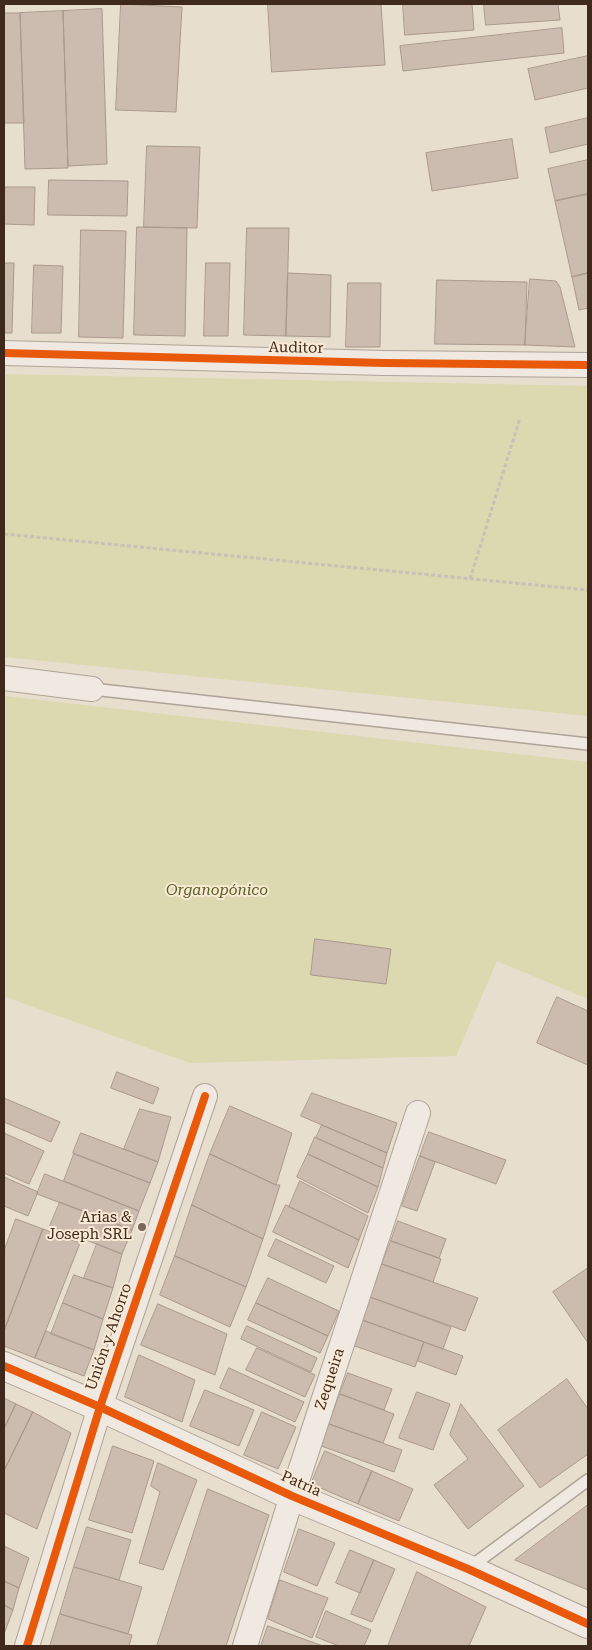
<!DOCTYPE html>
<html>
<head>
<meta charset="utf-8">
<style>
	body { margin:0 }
	#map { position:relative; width:592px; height:1650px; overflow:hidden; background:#e8dece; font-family:"Roboto Serif",serif }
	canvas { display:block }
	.frame { position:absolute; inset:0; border:5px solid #3f291d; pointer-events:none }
</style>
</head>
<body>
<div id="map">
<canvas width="592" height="1650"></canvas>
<div class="frame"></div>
</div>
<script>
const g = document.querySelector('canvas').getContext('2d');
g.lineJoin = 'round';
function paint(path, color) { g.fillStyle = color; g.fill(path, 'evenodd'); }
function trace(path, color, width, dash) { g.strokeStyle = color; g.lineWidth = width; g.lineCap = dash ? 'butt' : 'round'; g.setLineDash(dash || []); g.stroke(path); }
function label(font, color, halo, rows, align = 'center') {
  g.font = font + ' "Roboto Serif",serif'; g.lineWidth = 4; g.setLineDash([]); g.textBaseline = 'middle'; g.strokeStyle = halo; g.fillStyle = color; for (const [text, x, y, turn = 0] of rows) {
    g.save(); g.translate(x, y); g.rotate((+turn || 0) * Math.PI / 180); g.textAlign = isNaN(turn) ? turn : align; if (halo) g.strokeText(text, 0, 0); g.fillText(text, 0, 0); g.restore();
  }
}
paint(new Path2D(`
	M4 374 588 386V716L4 657Z
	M4 696 588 762V999L497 961 456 1056 190 1063 22 1003 4 996Z`), '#dcd8af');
const building = new Path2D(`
	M121 4 182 7 176 112 116 110Z
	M268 4H381L385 65 272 72Z
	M403 4H472L474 30 405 35Z
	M484 4H558L560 20 486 25Z
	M102 9 107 164 68 166 63 11Z
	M63 11 68 168 25 169 20 13Z
	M4 13H20L24 123H4Z
	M562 28 564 53 403 71 400 46Z
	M588 56V88L535 100 528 69Z
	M588 118V144L550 153 545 128Z
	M512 139 518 178 432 191 426 153Z
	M147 146 200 147 197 228 144 227Z
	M588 160V194L555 201 548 169Z
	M49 180 128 181 127 216 48 215Z
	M4 187H35L34 225 4 224Z
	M588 194V273L572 277 555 201Z
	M137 227 187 228 185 336 134 335Z
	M247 228H289L286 336 244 335Z
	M81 230 126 231 123 338 79 337Z
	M4 263H14L12 333H4Z
	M206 263H230L228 336H204Z
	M34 265 63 266 61 333H32Z
	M288 273 331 275 330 337 286 336Z
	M588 273V308L579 310 572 277Z
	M530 279 556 281 560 287 575 347 525 345Z
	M437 280 527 282 525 345 435 344Z
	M348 283H381L380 347H346Z
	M315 939 391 949 386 984 311 975Z
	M557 997 588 1011V1065L537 1043Z
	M117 1072 159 1088 153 1104 111 1088Z
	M312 1093 397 1123 387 1153 301 1116Z
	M4 1098 60 1122 51 1142 4 1122Z
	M230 1106 292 1133 276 1185 210 1154Z
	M140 1109 171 1117 158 1162 124 1149Z
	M322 1125 387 1153 383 1168 316 1138Z
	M429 1132 506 1160 496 1184 420 1156Z
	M4 1133 44 1151 29 1184 4 1173Z
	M81 1133 158 1162 150 1183 73 1153Z
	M315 1137 383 1168 378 1187 308 1154Z
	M74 1154 150 1183 139 1211 64 1181Z
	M210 1154 276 1185H280L263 1239 192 1205Z
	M308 1154 378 1187 368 1213 297 1177Z
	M420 1156 435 1162 417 1211 402 1206Z
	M45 1174 139 1211 132 1230 37 1194Z
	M4 1177 38 1192 28 1216 4 1206Z
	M300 1181 368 1216 359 1240 289 1207Z
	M60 1202 132 1230 122 1254 50 1226Z
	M192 1205 263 1239 246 1287 175 1256Z
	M286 1205 359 1240 348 1268 273 1232Z
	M16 1219 43 1229 4 1331V1251Z
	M398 1221 446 1239 439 1258 391 1241Z
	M43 1229 80 1243 35 1358 4 1346V1331Z
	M276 1239 334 1266 326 1283 268 1256Z
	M391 1241 441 1259 433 1282 382 1264Z
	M97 1244 122 1254 113 1288 84 1278Z
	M175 1256 246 1287 230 1327 160 1295Z
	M382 1264 478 1298 465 1331 370 1297Z
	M588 1268V1343L553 1292Z
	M74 1275 113 1288 103 1319 63 1303Z
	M268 1278 339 1311 328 1336 256 1303Z
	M370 1297 451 1327 443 1349 362 1320Z
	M63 1303 103 1319 94 1350 51 1334Z
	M256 1303 328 1336 320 1353 248 1320Z
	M158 1304 227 1334 215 1375 141 1345Z
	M362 1320 424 1342 415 1367 352 1345Z
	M247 1326 317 1358 311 1372 241 1339Z
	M46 1331 94 1350 84 1376 35 1358Z
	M424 1342 463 1356 456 1375 418 1361Z
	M257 1348 315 1375 305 1397 246 1370Z
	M139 1355 195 1380 182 1422 125 1397Z
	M229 1368 304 1402 295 1422 220 1388Z
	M348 1373 392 1389 384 1410 340 1394Z
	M567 1379 588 1409V1454L540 1488 498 1430Z
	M205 1390 254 1410 239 1446 190 1426Z
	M417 1392 450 1404 433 1450 399 1438Z
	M340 1394 394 1414 383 1443 329 1424Z
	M4 1398 16 1404 4 1429Z
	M16 1404 33 1412 4 1471V1429Z
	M461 1404 524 1486 468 1529 434 1485 468 1459 450 1435Z
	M33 1412 71 1433 37 1529 4 1513V1471Z
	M262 1412 296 1427 278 1469 244 1455Z
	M329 1424 402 1450 394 1472 321 1446Z
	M113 1446 154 1461 132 1533 89 1520Z
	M325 1451 372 1471 358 1504 311 1484Z
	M158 1463 197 1480 163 1570 139 1563 160 1492 151 1486Z
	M372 1471 413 1489 399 1521 358 1504Z
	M208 1489 269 1515 226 1646H157Z
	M588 1505V1590L515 1560Z
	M87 1527 131 1540 119 1580 74 1567Z
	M299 1529 335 1543 317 1586 284 1572Z
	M4 1546 29 1558 19 1588 4 1581Z
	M350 1550 374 1560 360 1593 336 1583Z
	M374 1560 395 1569 372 1622 351 1614Z
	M74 1567 142 1587 128 1634 60 1614Z
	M417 1572 486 1607 469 1646H388Z
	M280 1580 328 1598 312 1638 268 1619Z
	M4 1581 19 1588 13 1610 4 1605Z
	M4 1605 13 1610 4 1634Z
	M326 1611 371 1630 364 1646H339L316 1637Z
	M60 1614 132 1635 129 1646H50Z
	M268 1626 323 1646H261Z`);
paint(building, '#ccbbaf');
trace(building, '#a9998d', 1);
const service = new Path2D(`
	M92 689 588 744
	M469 1568 588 1480`);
const minor = new Path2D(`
	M4 353 384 363 588 365
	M4 678 92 689
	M27 1646 100 1407 205 1096
	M245 1646 292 1496 418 1113`);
const tertiary = new Path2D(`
	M4 1366 100 1407 292 1496 468 1569 588 1624`);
trace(service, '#aea397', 14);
trace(minor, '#aea397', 26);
trace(tertiary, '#aea397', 30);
trace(new Path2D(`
	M4 534 588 590
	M470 579 520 418`), '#c9c0b7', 3, [4, 2.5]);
trace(service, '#f0e9e1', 11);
trace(minor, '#f0e9e1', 24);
trace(tertiary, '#f0e9e1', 28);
trace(new Path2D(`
	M4 353 384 363 588 365
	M4 1366 100 1407 292 1496 468 1569 588 1624
	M27 1646 100 1407 205 1096`), '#e8590c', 8);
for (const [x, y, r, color] of [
	[142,1227,5,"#7a685b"]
]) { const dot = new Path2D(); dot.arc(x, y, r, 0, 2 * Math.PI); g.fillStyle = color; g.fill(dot); trace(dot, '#f9ead5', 2); }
label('15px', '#3f291d', '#f9ead5', [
	["Auditor",296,348,1],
	["Unión y Ahorro",109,1337,-71],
	["Zequeira",330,1379,-72],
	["Patria",301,1484,24]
]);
label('italic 15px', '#565e22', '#f9ead5', [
	["Organopónico",217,891]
]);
label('15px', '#3f291d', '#f9ead5', [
	["Arias &",132,1218],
	["Joseph SRL",132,1235]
], 'right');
</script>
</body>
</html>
